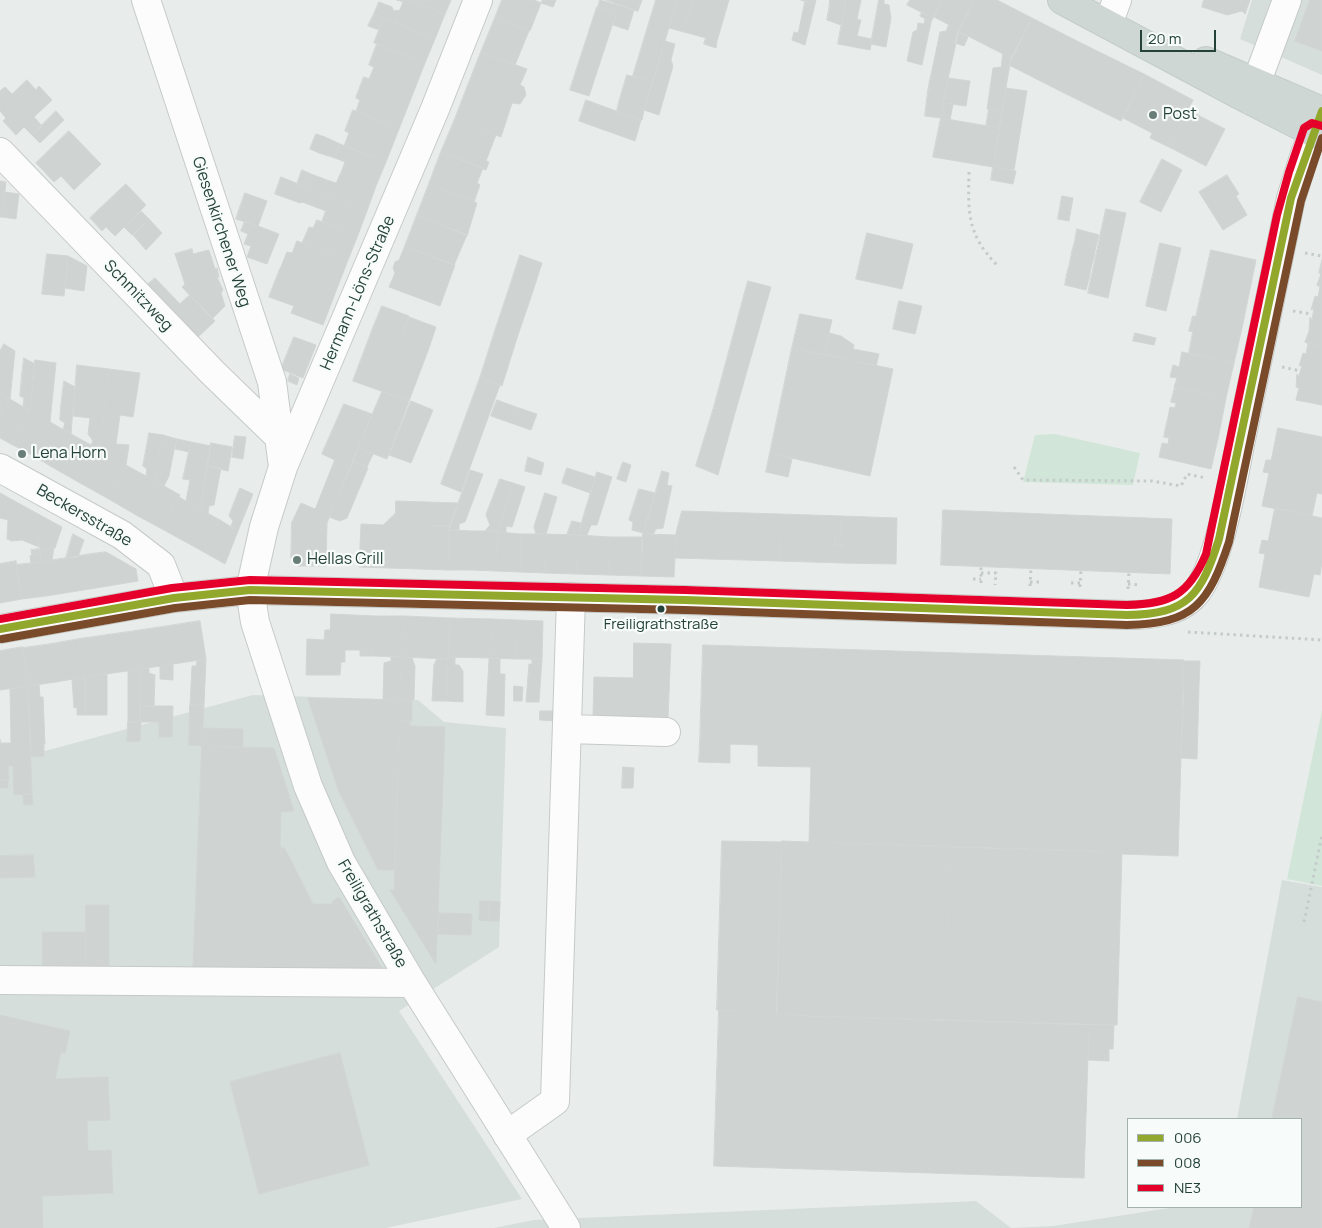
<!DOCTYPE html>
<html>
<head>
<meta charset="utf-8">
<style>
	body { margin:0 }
	#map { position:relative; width:1322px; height:1228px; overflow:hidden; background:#e8edeb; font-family:Manrope,sans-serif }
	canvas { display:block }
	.legend { position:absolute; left:1127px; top:1118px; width:175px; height:90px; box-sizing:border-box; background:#f7fbf9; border:1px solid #a3b1ad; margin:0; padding:6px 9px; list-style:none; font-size:15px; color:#24423a }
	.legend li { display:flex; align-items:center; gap:10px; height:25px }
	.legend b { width:25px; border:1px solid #a3b1ad }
	.scale { position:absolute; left:1140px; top:30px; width:76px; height:22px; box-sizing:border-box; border:2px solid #24423a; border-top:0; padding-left:6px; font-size:15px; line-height:18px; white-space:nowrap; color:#24423a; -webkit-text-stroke:4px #f7fbf9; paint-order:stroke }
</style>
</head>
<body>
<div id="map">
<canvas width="1322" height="1228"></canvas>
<ul class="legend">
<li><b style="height:6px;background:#92a82c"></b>006</li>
<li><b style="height:6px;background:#7a4b2a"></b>008</li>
<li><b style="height:6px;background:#e4002b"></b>NE3</li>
</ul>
<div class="scale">20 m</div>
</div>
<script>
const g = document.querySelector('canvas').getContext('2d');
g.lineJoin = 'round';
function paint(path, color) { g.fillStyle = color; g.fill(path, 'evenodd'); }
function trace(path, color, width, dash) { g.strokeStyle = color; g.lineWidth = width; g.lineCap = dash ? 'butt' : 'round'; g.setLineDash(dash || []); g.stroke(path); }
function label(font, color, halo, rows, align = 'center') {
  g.font = font + ' Manrope,sans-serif'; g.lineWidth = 4.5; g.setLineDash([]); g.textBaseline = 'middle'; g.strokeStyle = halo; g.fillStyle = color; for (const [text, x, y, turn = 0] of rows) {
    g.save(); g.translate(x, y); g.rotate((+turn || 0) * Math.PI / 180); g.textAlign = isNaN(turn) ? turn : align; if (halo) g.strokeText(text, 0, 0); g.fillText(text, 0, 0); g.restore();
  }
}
paint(new Path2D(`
	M1252 0H1322V75L1240 39Z
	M253 695 418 700 444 722 506 728 499 947 399 1011 522 1199 386 1228H0V763Z
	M1282 880 1322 887V1228H494L534 1220 976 1201 1011 1228 1053 1226 1176 1207H1301V1119H1237Z`), '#d6dedb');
paint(new Path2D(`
	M1055 434 1140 453 1133 485 1023 482 1035 435Z
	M1322 710V886L1287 879Z`), '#d1e6d8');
const building = new Path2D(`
	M397 0H410L445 14 435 39 395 23 403 2Z
	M410 0H451L445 14Z
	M502 0H534L541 3 530 31 495 18Z
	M543 0H556L553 7 541 3Z
	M600 0 634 10 628 30 613 25 616 14 598 7Z
	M606 0H642L638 11Z
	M656 0H677L653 82 633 76Z
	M677 0H693L684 32 669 28Z
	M693 0H729L717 41 684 32Z
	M801 0H816L815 4Z
	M830 0H846L843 15 829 10Z
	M846 0H861L857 19 861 20 857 36 872 39 870 50 838 44Z
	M879 0H884V4L889 5 891 18 886 47 871 44Z
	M910 0H942L933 18 907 5Z
	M942 0H974L959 30 934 17Z
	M974 0H997L1032 18 1011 58 958 31Z
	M1204 0H1250L1245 14 1242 11 1227 15 1202 7Z
	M1310 0H1322V51L1295 41Z
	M379 2 392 7 394 11 400 10 395 23 374 14Z
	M805 2 815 4 805 45 792 40 794 32 798 33Z
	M597 7 616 14 589 96 570 90Z
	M829 10 843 15 841 25 827 20Z
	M922 12 933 18 931 22 920 16Z
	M374 14 384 18 379 30 368 26Z
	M384 18 435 39 425 63 374 43Z
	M495 18 529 31 515 65 481 52Z
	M1032 18 1087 46 1064 93 1009 65Z
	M925 19 931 22 922 65 907 61 913 32 917 30 918 23 924 24Z
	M949 25 959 30 948 79 931 75 940 32 946 31Z
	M958 31 968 37 964 46 955 43Z
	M706 38 717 41 716 48 704 44Z
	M665 41 675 44 671 60 673 66 659 115 644 110Z
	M377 44 425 63 412 96 369 79 374 67 369 65Z
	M1087 46 1144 74 1121 121 1064 93Z
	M481 52 527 69 520 85 524 87 526 95 520 104 512 103 468 85Z
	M1003 54 1011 58 1002 111 987 109 993 68 1001 67Z
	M1144 74 1193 100 1169 147 1150 138 1152 133 1123 118Z
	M627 75 653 82 644 110 619 102Z
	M931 75 948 79 945 94 928 91Z
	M364 77 412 96 399 129 356 111 360 100 356 98Z
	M948 78 970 81 966 106 943 103Z
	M27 80 36 90 39 86 52 100 34 117 42 126 32 135 24 127 16 135 3 121 6 118 0 111V91L5 87 12 94Z
	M468 85 512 103 501 137 455 119Z
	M1006 88 1027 91 1014 170 993 167Z
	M928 91 945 94 941 118 925 116Z
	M586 100 641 120 635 141 579 121Z
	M619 102 644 110 642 120 617 111Z
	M943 103 953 104 950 120 941 118Z
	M989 109 1002 111 999 128 986 126Z
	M353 110 399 129 386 162 344 146 349 133 345 131Z
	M1188 110 1225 129 1206 166 1169 147Z
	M56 111 64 120 40 143 32 135Z
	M941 118 999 128 993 167 933 157Z
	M455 119 496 135 486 161 489 162 486 170 441 152Z
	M69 131 101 164 74 190 61 176 54 182 36 163Z
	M316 134 325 137 319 153 310 149Z
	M325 137 340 144 335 158 319 153Z
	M340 144 386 162 376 186 341 173 345 162 335 158Z
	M441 152 483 168 477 183 480 185 474 202 429 184Z
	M1162 159 1182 170 1161 212 1140 202Z
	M993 167 1016 171 1013 184 991 180Z
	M302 170 311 174 306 187 297 184Z
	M341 173 376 186 367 211 321 193 327 180 336 183Z
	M311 174 327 180 321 193 306 187Z
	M1227 175 1239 194 1236 196 1247 215 1223 230 1199 192Z
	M281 177 306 187 300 203 275 194Z
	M0 181 6 182 2 217H0Z
	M126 184 146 205 115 236 106 227 102 231 90 218Z
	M429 184 477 203 467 236 417 215Z
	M306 187 331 197 326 211 302 202 300 203Z
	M5 192 19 194 16 219 2 217Z
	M245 193 267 201 258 226 236 219Z
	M1062 196 1073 198 1069 221 1058 219Z
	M331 197 367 211 358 235 322 222Z
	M1106 209 1126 213 1108 298 1088 293Z
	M141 211 149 219 132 235 124 227Z
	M417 215 452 229 445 249 441 248 437 259 405 246Z
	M149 219 162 233 146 250 133 235Z
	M317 220 358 235 348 260 302 243 309 227 313 228Z
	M245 221 279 234 267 264 247 257 251 246 244 244 248 234 241 231Z
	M452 229 467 235 454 265 437 259 441 248 445 249Z
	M1077 229 1099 235 1096 246 1075 241Z
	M867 233 913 244 902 289 856 279Z
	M297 241 348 260 336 291 280 269 287 252 292 253Z
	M1075 241 1096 246 1094 257 1072 252Z
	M1160 243 1181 248 1166 311 1146 306Z
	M405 246 455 265 440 306 389 287 395 273 393 268 395 262 399 260Z
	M192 249 193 254 209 250 215 269 217 268 219 277H217L223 290 221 293 225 306 212 319 182 287 185 284 175 254Z
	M1211 250 1256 260 1242 328 1196 317Z
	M1072 252 1094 257 1091 268 1070 263Z
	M47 254 68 256 64 296 42 294Z
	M520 255 542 263 532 294 510 286Z
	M68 256 87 266 84 291 65 288Z
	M1322 260V286L1317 285 1321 274 1319 273Z
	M1070 263 1091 268 1089 279 1067 274Z
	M280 269 336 291 323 325 291 313 294 306 269 297Z
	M1067 274 1089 279 1086 290 1065 285Z
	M155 278 180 304 170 313 145 287Z
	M748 281 771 287 735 413 714 407Z
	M1317 285 1322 286V346L1305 342 1309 331 1310 317 1312 320 1314 308 1311 310 1315 296 1318 297 1320 287Z
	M510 286 532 294 517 338 495 331Z
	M190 295 215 321 195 340 170 313Z
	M899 301 922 306 915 334 893 329Z
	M382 306 409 316 401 338 373 328Z
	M800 314 832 320 824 354 792 348Z
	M1193 316 1196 317 1193 332 1189 331Z
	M409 317 436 327 429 348 401 338Z
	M1196 317 1242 328 1234 363 1189 353Z
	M373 328 429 348 409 401 353 381Z
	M495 331 517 338 502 386 480 378Z
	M829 333 841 336 854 345 853 349 879 354 876 366 824 354Z
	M1135 333 1156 338 1154 345 1133 341Z
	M294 337 316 345 303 378 281 369Z
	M1305 342 1322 346V405L1296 400 1299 388 1296 387 1297 374 1299 376 1302 365 1299 366 1303 353 1306 354 1308 344Z
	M4 344 15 351 10 399 0 394V351Z
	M792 348 893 369 870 476 770 453Z
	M1182 352 1234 363 1226 398 1174 387 1177 378 1170 377 1173 365 1179 367Z
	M24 358 35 364 33 376 22 375Z
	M35 360 56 363 50 422 30 411Z
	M77 365 109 369 100 450 91 445 93 441 88 434 90 418 73 416Z
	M109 369 140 373 133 417 120 415 116 444 129 445 126 465 100 450Z
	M290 374 299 378 297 385 288 381Z
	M22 375 33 376 30 411 23 406 24 398 20 396Z
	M480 378 500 385 461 492 441 484Z
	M64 381 75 387 73 408 61 407Z
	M1175 387 1226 398 1219 434 1167 422 1170 407 1175 408 1176 403 1171 402Z
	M382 392 409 401 387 459 358 448Z
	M0 394 10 399 0 417Z
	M10 399 30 411 11 444 0 438V417Z
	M497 400 516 407 511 423 491 416Z
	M411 401 433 410 411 463 389 455Z
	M344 404 372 414 350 467 322 454Z
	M61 407 73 408 71 434 63 429 65 423 60 420Z
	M516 407 537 414 531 430 511 423Z
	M714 407 735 413 718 475 696 466Z
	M30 411 50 422 32 455 11 444Z
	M50 422 71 434 52 467 32 455Z
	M1167 422 1219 434 1211 469 1159 457 1162 443 1168 444 1169 438 1164 437Z
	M1278 428 1322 437V494L1317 493 1312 516 1262 506 1269 473 1263 472 1266 460H1271Z
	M149 433 163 435 161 443 148 440Z
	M71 434 100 450 80 483 52 467Z
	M163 435 177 439 175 445 161 443Z
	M235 436 246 437 243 459 232 457Z
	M177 439 191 442 189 452 175 449Z
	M148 440 161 443 155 481 146 476 147 469 143 466Z
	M191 442 211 446 200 509 186 501 190 480 183 479Z
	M161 443 175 445 169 476 164 486 155 481Z
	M211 443 232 447 228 471 207 466Z
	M358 448 373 454 367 467 353 462Z
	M100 450 126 465 107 498 80 483Z
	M770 453 792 459 788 477 766 472Z
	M528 457 544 463 541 475 525 471Z
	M335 460 350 467 327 523 292 522 301 503 315 509Z
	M353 462 368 468 347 518 340 521 329 517Z
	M623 462 631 465 626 482 617 479Z
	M126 465 155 481 136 515 107 498Z
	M207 466 221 468 214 505 209 506 208 514 200 509Z
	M567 468 595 477 590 493 562 483Z
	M470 470 483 474 465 522 459 524V530H449Z
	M662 471 669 473 667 485 672 486 663 528 656 529 653 535 643 534Z
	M597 472 612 477 597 525H591L587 535H578Z
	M500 479 513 483 498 531H485L490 525 486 515Z
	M155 481 180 495 162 529 136 515Z
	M513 483 525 487 512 527 506 526V533L498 532Z
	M240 488 253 494 238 531 231 526 233 521 229 516Z
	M639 489 655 493 643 533 632 530 633 522 629 520Z
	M0 493 29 509 12 541 7 539 8 520 0 518Z
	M545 493 557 497 546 534H536L534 527Z
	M179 497 200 509 182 540 162 529Z
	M396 501 458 503 449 526H432L420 514 396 513Z
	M1275 508 1322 518V563L1320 575 1314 574 1309 597 1259 587 1265 554 1259 553 1262 540 1268 541Z
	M29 509 40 515 22 540 12 541Z
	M200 509 220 520 202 551 182 540Z
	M943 510 1172 519 1170 574 941 565Z
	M682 511 780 514 779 561 675 558 676 533Z
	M396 513 420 514 432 526H449L448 570 359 567 361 524 383 525Z
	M780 514 841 516V537L835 536V545H844L843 563 779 561Z
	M40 515 51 521 38 538 39 547 22 540Z
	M841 516 897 518 896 564 843 563 844 545H835V536L841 537Z
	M220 520 238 531 225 564 202 551Z
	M51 521 62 527 55 548 40 550 38 538Z
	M572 521 581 523 578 535H567Z
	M292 522 327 523 326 566H298L291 558Z
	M449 530 473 531 472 570H448Z
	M473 531H498L496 571 472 570Z
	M498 532 521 534V572L496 571Z
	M73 534 84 540 78 557 66 558Z
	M521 534H546L545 573 521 572Z
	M546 534 578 535 577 574 545 573Z
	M643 534 676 535 674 577 641 576Z
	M578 535 610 537 609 575 577 574Z
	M610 537H642L641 576 609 575Z
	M54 548 52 560 41 562 40 550Z
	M39 549 40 555 32 556 31 550Z
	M106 552 136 569 138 581 96 588 91 554Z
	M91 554 96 588 71 592 66 558Z
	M40 555 41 562 31 563 30 556Z
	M66 558 71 592 46 596 41 562Z
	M16 561 22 599 0 603V564Z
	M41 562 46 596 22 599 16 565Z
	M331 614 375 616 373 656H360V650H345V662H341L340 675H306L307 639 324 640 325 630H330Z
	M375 616H404L402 657 373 656Z
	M404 616 450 618 448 659 402 657Z
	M450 618 492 619 490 658 448 657Z
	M492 619 517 620 516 659 490 658Z
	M517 620 543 621 542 659H516Z
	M200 621 206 659 173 664 168 626Z
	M168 626 173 664 141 669 135 631Z
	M135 631 141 669 106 674 100 636Z
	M100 636 106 674 85 677 79 639Z
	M79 639 85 677 56 682 51 644Z
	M634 643 671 644 668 718 593 715 594 677 633 678Z
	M51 644 56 682 28 686 23 648Z
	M703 645 1184 660 1178 856 1122 854V852L809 842 811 767 758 766V745L700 743Z
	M23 647 28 686 0 690V651Z
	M391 657H402L400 700 383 699 384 663 391 661Z
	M402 657 412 658 415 666 414 700H400Z
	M448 657H455V665H459L463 671V702L447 701Z
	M500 658V674H505L504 716 486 715 489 659Z
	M206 659 204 705H190L192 666H196L197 661Z
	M437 659H448L447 701H432L434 665Z
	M532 659H542L539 702H526L529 664H532Z
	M1184 661H1200L1199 686 1184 685Z
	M173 664V680L160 679V666Z
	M149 668V673L155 675 154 706H140L141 669Z
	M141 669 140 722H128V671Z
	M107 674V715H85V677Z
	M85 677V715H77V707L74 708 72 679Z
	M39 684 40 697H43L45 744 31 745 28 686Z
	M1184 685 1199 686 1197 759 1181 758Z
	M28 686 32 794 14 795 13 766H8L9 780H0V739V743H11L10 689Z
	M514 686 523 687 522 701H514Z
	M308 698 401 700 394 870H378L339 792Z
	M401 700 412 701V721H400Z
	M190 705H204L202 746 189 745Z
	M140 706H173L172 737H159V722H140Z
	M540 711H556L555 721 540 720Z
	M400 721H410V726L445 727 436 964 390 890H394Z
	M128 722H141L140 741 127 742Z
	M203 728 243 729V748L202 746Z
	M700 743 730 744V763L699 762Z
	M44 744V756L31 757V745Z
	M202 746 274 748 294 811 281 812 280 847 285 849 313 904H332L333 901 339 897 387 976 193 975Z
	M623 767 634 768 633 788H622Z
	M0 780H8V788H0Z
	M23 794H32L33 805H24Z
	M722 841 782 842 777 1012 717 1010Z
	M782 841 951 847 947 942 779 937Z
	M951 847 1122 852 1117 1025 776 1015 779 937 947 942Z
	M33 855 35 877 0 878V856Z
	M480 901H489V921L479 920Z
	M489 901 500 902 499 921H489Z
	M86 905H109V974L86 973Z
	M439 913 472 914 471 935 438 934Z
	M43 932H86V970H43Z
	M1298 997 1322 1002V1228H1249L1254 1207H1301V1119H1272Z
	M719 1010 776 1012V1015L1089 1025 1084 1178 714 1166Z
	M0 1015 70 1031 65 1053 61 1052 55 1079 108 1077 110 1120 87 1121 88 1151 111 1150 113 1193 42 1196 43 1228H0Z
	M1089 1025H1114L1113 1049H1109V1061L1088 1060Z
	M340 1053 369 1165 259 1194 230 1082Z`);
paint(building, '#cfd4d2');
trace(building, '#d1d6d4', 1);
const minor = new Path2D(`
	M146 0 272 382 283 467
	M478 0 435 109 283 467 264 527 250 590 255 622 308 786 341 862 412 983 566 1228
	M1108 24 1117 0
	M1250 100 1287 0
	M0 152 212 372 279 437
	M0 468 122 535 161 565 174 598
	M0 629 174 598 250 590 685 600 1127 615C1150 615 1178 613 1194 595 1221 566 1235 466 1244 425 1260 349 1275 273 1291 198L1305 154 1322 111
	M568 729 666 732
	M0 980 412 983
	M507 1135 555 1101 571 597`);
const major = new Path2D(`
	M1062 0 1238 94 1322 137
	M1206 61 1322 111`);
trace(minor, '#c5cac8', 30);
trace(major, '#c3ccc9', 30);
trace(new Path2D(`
	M969 172C968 213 967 235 998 266
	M1305 253 1322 256
	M1293 311 1312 314
	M1282 367 1301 371
	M1014 467 1023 480 1152 481 1181 486 1187 474 1206 478
	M981 573H996L995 585
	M973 579H981
	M1030 582H1039
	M981 583V566
	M1071 583H1080
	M1128 584 1139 585
	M1030 586 1031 568
	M1080 587 1081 570
	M1128 589 1129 572
	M1188 632 1322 640
	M1304 922 1322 835`), '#c3ccca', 3, [2.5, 4]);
trace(minor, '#fcfcfc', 28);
trace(major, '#cfd7d5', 28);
trace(new Path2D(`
	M0 629 174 598 250 590 685 600 1127 615C1189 614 1201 595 1219 539L1291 198 1322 111`), '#92a82c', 8);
trace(new Path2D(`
	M2 639 175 608 250 600 685 610 1127 625C1194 624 1209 603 1229 542L1301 201 1322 138`), '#7a4b2a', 8);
trace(new Path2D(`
	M0 619 172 588 250 580 685 590 1127 605C1170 604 1189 595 1206 554L1277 215 1289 172 1304 128 1312 123 1322 126`), '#e4002b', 8);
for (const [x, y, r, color] of [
	[1153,115,5,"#697e78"],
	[22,454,5,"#697e78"],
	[297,560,5,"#697e78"],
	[661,609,4.5,"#24423a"]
]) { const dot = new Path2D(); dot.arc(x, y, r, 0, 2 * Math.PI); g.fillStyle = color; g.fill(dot); trace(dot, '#f7fbf9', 2); }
label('15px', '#24423a', '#f7fbf9', [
	["Freiligrathstraße",661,625]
]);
label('16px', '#24423a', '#f7fbf9', [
	["Post",1163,115],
	["Lena Horn",32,454],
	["Hellas Grill",307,560]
], 'left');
label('16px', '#24423a', '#f7fbf9', [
	["Giesenkirchener Weg",221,232,72],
	["Hermann-Löns-Straße",358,293,-67],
	["Schmitzweg",138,296,46],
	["Beckersstraße",84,516,30],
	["Freiligrathstraße",372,914,60]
]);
</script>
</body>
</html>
